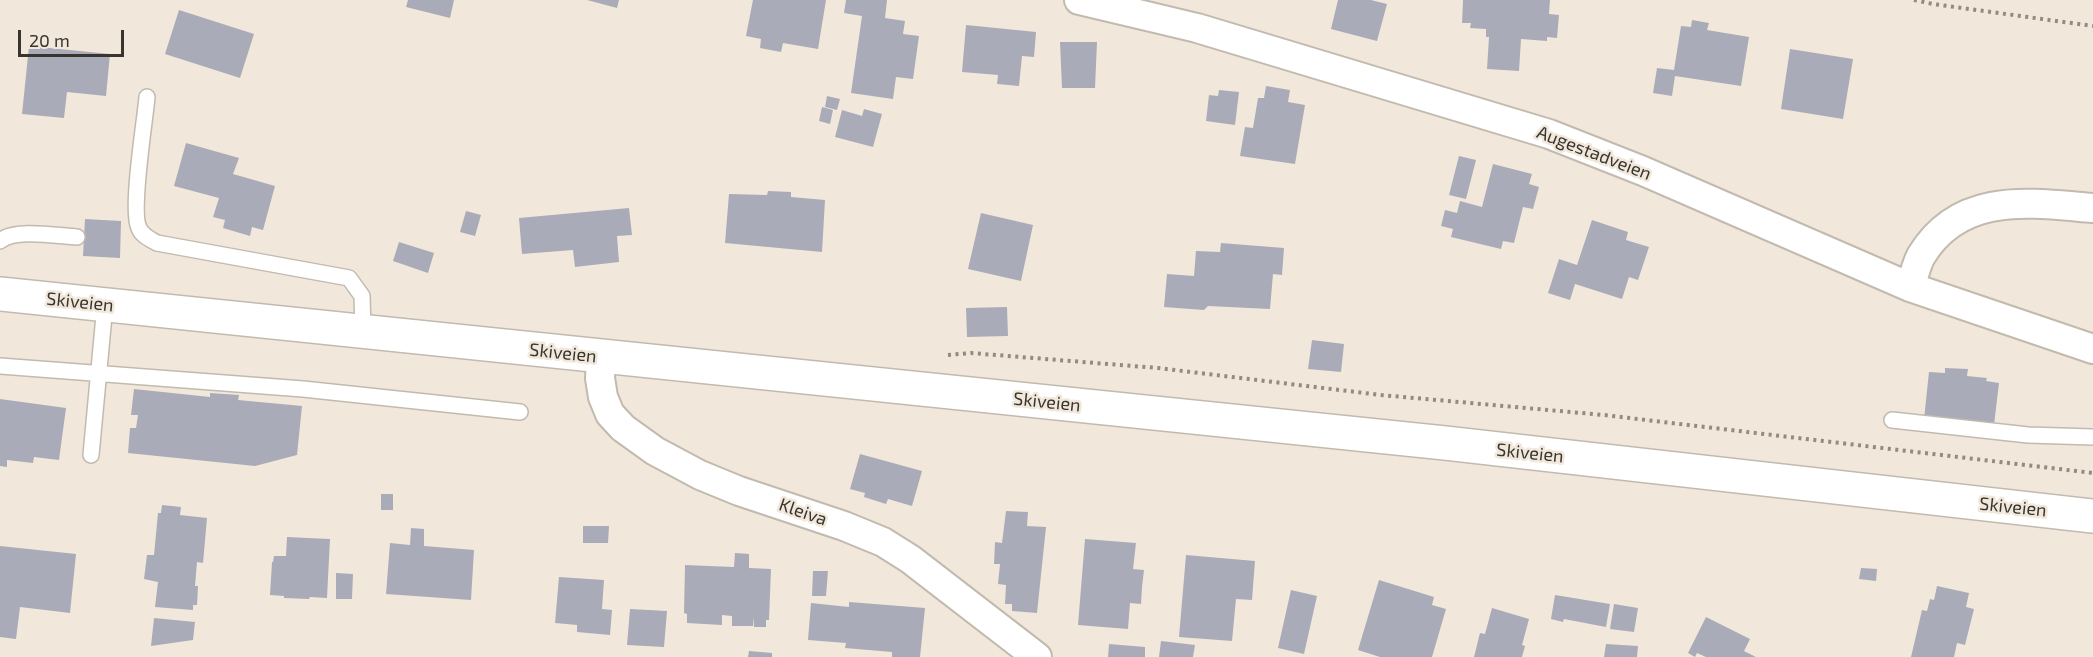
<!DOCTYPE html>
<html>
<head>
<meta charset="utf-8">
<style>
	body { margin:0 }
	#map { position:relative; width:2093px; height:657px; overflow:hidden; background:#f1e8db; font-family:"Exo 2",sans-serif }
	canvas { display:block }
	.scale { position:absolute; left:18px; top:30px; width:106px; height:27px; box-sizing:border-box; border:3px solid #383530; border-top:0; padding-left:8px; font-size:18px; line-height:21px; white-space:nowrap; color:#383530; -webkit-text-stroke:4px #f1e8db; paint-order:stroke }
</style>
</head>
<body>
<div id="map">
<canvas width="2093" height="657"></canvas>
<div class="scale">20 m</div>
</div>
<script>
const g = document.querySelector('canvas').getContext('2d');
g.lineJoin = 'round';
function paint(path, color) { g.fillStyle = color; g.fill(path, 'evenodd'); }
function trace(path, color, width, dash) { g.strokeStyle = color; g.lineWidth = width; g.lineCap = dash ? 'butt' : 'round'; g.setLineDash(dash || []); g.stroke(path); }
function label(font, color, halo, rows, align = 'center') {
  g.font = font + ' "Exo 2",sans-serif'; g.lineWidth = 5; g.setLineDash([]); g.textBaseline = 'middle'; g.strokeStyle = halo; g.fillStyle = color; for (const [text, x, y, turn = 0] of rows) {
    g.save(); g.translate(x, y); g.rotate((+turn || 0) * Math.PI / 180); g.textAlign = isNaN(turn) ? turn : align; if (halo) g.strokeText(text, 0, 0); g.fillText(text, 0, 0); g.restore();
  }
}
paint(new Path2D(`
	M408 0H454L450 18 406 7Z
	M587 0H619L617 8Z
	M753 0H826L818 49 783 43 781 52 760 48 761 39 746 36Z
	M846 0H887L885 18 905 21 903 34 919 36 913 79 896 77 893 99 851 93 862 16 844 13Z
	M1338 0H1371L1387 4 1377 41 1331 29Z
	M1463 0H1550L1549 14 1559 15 1557 38 1547 37V41L1521 39 1519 71 1487 69 1489 37H1486V29L1470 28 1471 23H1462Z
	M179 10 254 34 240 78 165 54Z
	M1692 20 1709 23 1707 30 1749 37 1741 86 1675 76 1672 96 1653 93 1657 68 1674 70 1681 26 1691 27Z
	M966 25 1036 32 1034 57 1022 56 1019 86 997 84 998 75 962 72Z
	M1060 42H1097L1095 88H1062Z
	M29 46 110 54 106 96 67 92 64 118 22 114Z
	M1790 49 1853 59 1843 119 1781 109Z
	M1266 86 1290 90 1288 102 1305 105 1295 164 1240 156 1245 127 1253 128 1258 98H1264Z
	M1219 90 1239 92 1235 125 1206 121 1209 95 1218 96Z
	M827 96 840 99 837 110 825 107Z
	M822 107 833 110 830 124 819 121Z
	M864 109 882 114 873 147 835 137 842 110 862 116Z
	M186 143 239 158 233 174 275 186 263 230 252 227 250 236 223 228 225 220 213 217 219 198 174 186Z
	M1459 156 1476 160 1466 199 1449 195Z
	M1493 164 1532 174 1529 184 1539 187 1533 209 1523 207 1514 243 1503 241 1501 249 1451 237 1453 229 1441 226 1445 210 1457 213 1460 201 1482 207Z
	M768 191 791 192V197L825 200 822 252 725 243 729 194 767 195Z
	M629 208 632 235 617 236 619 262 575 267 573 250 522 254 519 218Z
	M466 211 481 215 475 236 460 232Z
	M981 213 1033 225 1021 281 968 269Z
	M85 219 121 221 120 258 83 256Z
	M1592 220 1628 232 1626 240 1649 247 1638 280 1629 277 1622 299 1575 284 1570 300 1548 293 1559 259 1577 265Z
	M399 242 434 253 428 273 393 261Z
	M1221 243 1284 248 1282 275 1273 274 1270 309 1208 306 1204 310 1164 307 1167 274 1194 276 1196 251 1220 252Z
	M1007 307 1008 336 967 337 966 308Z
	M1312 340 1344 344 1341 372 1308 369Z
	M1945 368 1968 369 1967 376 1987 378 1986 381 1999 383 1994 425 1924 419 1929 372 1945 373Z
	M134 389 210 397V393L239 395 238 400 302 406 297 455 255 466 128 453 130 428H136L138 415H131Z
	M0 399 66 408 59 460 34 457 33 463 7 460V467L0 466Z
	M860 454 922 471 912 506 888 499 886 504 864 497 865 493 850 489Z
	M381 494H393V510H381Z
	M162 505 181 507 180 515 207 518 203 563 197 562 195 586H198L197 605H193V610L155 607 158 582 144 579 147 555H154L158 513H161Z
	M1006 511 1028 512 1027 526 1046 527 1037 613 1012 611V604H1005L1006 585 998 584 1000 564H994L995 542 1002 543Z
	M583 526H609L608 543H583Z
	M411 528 424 529V546L474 550 471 600 386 594 390 543 410 545Z
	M287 537 330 539 327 598 310 597 309 599 284 598V596L270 595 272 562H273L274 556H286Z
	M1085 539 1136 543 1133 569 1144 570 1142 587 1141 604 1130 603 1128 629 1078 625Z
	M0 546 76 554 70 613 20 607 16 639 0 637Z
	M735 553 749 554V568L771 569 769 620H766V627H754V617L753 626H732V616L722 615V625L687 623V614L684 613 685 565 734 567Z
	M1186 555 1255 561 1252 600 1236 599 1232 641 1179 637Z
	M1861 568 1877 569 1876 581 1859 579Z
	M813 571H828L826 596H812Z
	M336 573 353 574 352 599H336Z
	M559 577 604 580 602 609 612 610 610 635 577 632V625L555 623Z
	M1379 580 1434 597 1432 605 1446 609 1432 657H1380L1358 650Z
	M1937 586 1969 593 1966 607 1974 609 1965 645 1957 643 1954 657H1911L1922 610 1927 611 1930 599 1934 600Z
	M1291 590 1317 596 1304 654 1278 648Z
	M1555 595 1610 604 1606 627 1564 619 1563 622 1551 619Z
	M849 602 925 608 920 657H892V652L845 648 846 643 808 640 811 603 849 607Z
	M1614 604 1638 608 1634 632 1610 629Z
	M1492 608 1529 619 1522 645 1525 646 1522 657H1474L1480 633 1485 634Z
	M630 609 667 611 664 647 627 645Z
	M1706 617 1750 639 1744 651 1756 657H1706L1697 653 1695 657 1688 653Z
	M154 618 195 622 193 640 151 646Z
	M1161 641 1195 645 1193 657H1159Z
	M1109 644 1145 647V657H1108Z
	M1606 644 1638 646 1637 657H1604Z
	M749 651 772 653V657H748Z`), '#aaabb9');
const service = new Path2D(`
	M147 97C145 121 130 211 139 228 142 236 150 239 157 243L349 278 362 296 363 331
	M0 241C14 228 58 236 77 237
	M0 366 303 389 520 412
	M1892 420 2028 435 2093 437
	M91 455 105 305`);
const minor = new Path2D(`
	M1079 0 1197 28 1549 134 1643 171 1910 287 2093 349
	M1910 287C1914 277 1916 265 1921 256 1960 191 2030 203 2093 208
	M601 357 600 378 603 397 610 414 623 428 655 451 700 475 739 491 844 526 883 542 910 559 1037 657`);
const secondary = new Path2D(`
	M0 294 1445 443 2093 516`);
trace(service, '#c2baae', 18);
trace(minor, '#c2baae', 32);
trace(secondary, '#c2baae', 36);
trace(new Path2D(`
	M1914 0 1933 4 2093 26
	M948 355 971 353 1158 368 1381 395 1604 415 2093 473`), '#918b82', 4, [3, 4.5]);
trace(service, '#fff', 15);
trace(minor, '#fff', 28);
trace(secondary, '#fff', 33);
label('18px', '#383530', '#f1e8db', [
	["Augestadveien",1594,153,21],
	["Skiveien",80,302,6],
	["Skiveien",563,353,6],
	["Skiveien",1047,402,6],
	["Skiveien",1530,453,6],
	["Skiveien",2013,507,6],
	["Kleiva",803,512,19]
]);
</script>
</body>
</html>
